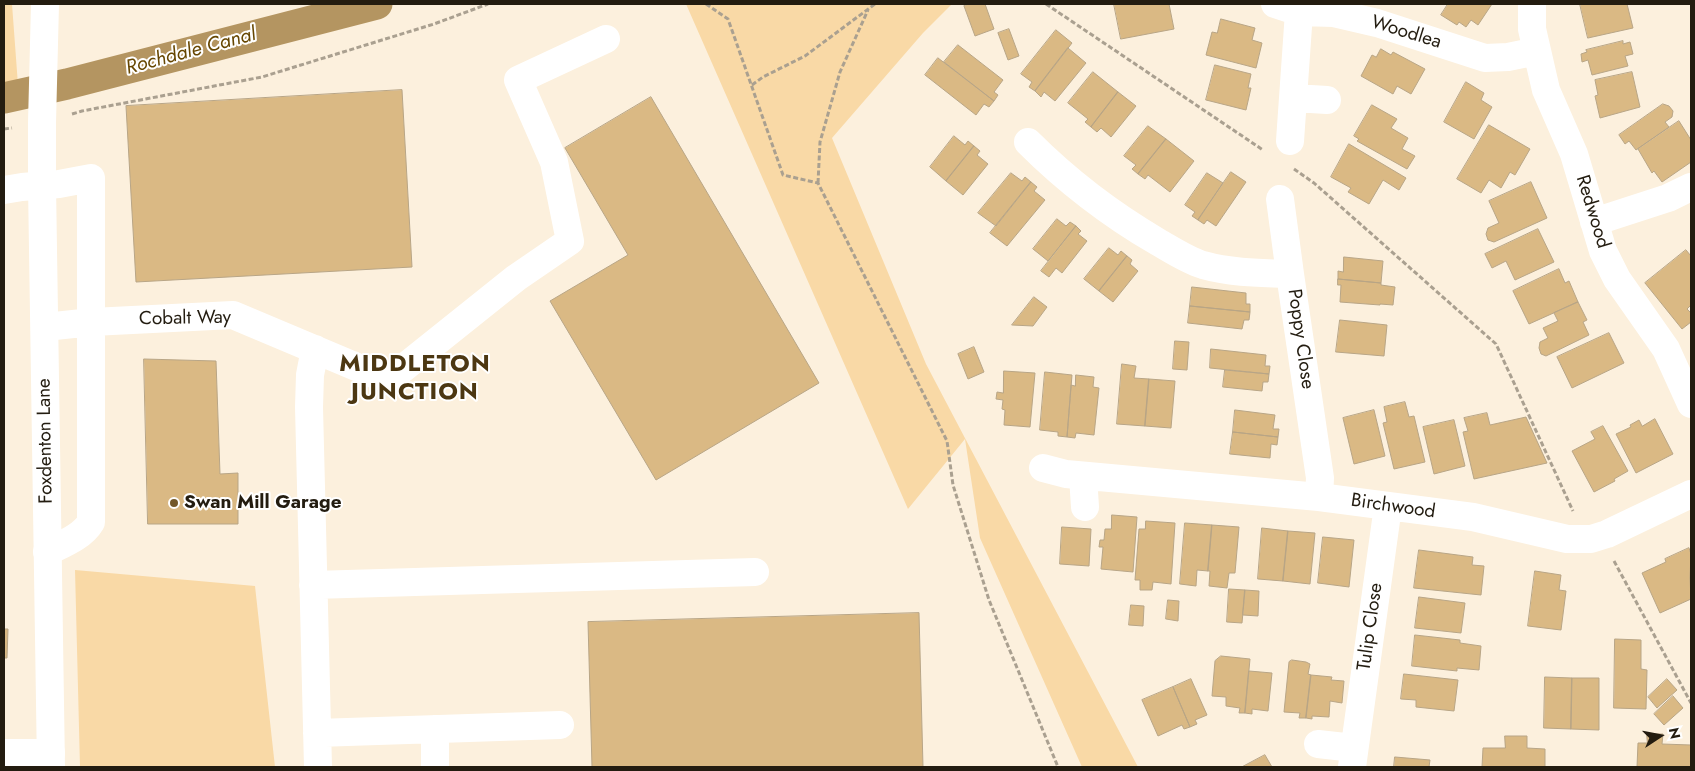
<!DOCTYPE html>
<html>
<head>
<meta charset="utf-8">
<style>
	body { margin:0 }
	#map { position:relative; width:1695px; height:771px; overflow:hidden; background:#fcf0dd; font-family:Jost,sans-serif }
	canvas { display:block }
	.frame { position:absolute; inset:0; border:5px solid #231c10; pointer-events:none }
	.north { position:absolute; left:1635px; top:711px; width:50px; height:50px; -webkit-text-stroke:4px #fff; paint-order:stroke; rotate:79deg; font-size:14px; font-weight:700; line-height:20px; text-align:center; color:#231c10 }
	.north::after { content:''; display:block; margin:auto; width:18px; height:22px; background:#231c10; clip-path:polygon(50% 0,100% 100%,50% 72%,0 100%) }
</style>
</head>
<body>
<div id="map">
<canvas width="1695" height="771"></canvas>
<div class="frame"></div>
<div class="north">N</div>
</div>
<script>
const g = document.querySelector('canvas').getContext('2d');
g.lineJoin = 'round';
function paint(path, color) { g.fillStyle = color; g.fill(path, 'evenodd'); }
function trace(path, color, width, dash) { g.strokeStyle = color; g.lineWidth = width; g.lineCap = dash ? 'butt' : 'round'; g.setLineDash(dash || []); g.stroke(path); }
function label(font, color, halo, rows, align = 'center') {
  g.font = font + ' Jost,sans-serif'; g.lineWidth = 4; g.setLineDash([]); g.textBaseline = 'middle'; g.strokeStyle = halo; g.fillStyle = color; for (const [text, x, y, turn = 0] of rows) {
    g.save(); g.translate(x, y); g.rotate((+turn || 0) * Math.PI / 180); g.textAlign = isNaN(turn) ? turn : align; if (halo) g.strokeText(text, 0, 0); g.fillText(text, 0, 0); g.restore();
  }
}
paint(new Path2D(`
	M4 4H12L18 85H4Z
	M686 4H949L951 5 923 33 832 138 926 364 1138 767H1082L980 538 965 439 908 509Z
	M75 570 255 586 275 767H80Z`), '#f9d9a6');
trace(new Path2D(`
	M4 98 67 84 377 4`), '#b49561', 31);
const building = new Path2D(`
	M969 4H985L994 29 975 36 964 6Z
	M1114 4H1169L1174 29 1121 39Z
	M1448 4H1492L1478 25 1471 20 1466 27 1459 22 1457 25 1441 15Z
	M1580 4H1627L1633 28 1588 38Z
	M1221 19 1255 28 1252 40 1262 43 1256 68 1206 55 1212 32 1217 33Z
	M1009 29 1019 56 1008 60 998 33Z
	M1056 30 1072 43 1035 91 1029 87 1032 82 1021 74Z
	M1623 41V44L1630 42 1633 54 1625 56 1628 66 1592 75 1588 60 1582 62 1581 54 1587 52 1586 50Z
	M958 45 1003 80 994 92 998 95 994 101 944 62Z
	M1068 48 1086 63 1055 101 1044 92 1041 97 1035 91Z
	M1381 49 1391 55 1393 52 1425 69 1411 94 1397 86 1393 94 1361 76 1372 55 1376 57Z
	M938 58 994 101 989 107 984 104 976 115 925 75Z
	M1215 65 1251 74 1248 88H1251L1246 110 1206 100Z
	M1093 72 1118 92 1091 127 1085 122 1088 119 1068 103Z
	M1632 72 1640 107 1600 118 1595 96 1598 95 1595 80Z
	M1466 82 1484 93 1481 100 1492 107 1474 139 1444 122Z
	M402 90 412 267 136 282 126 106Z
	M1118 92 1136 106 1111 137 1101 128 1097 132 1091 127Z
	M651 97 819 383 656 480 550 301 628 255 565 148Z
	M1663 104 1669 106 1673 111 1672 117 1665 122 1669 127 1636 150 1629 141 1625 144 1619 135Z
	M1372 105 1397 119 1391 128 1408 138 1402 149 1415 156 1407 169 1357 141 1359 139 1354 136Z
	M1679 121 1691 140V162L1662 182 1654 171 1652 173 1638 149Z
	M1489 125 1530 149 1515 175 1510 172 1501 188 1489 180 1481 193 1457 179Z
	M1148 126 1166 139 1138 174 1132 169 1136 165 1124 156Z
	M954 136 965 145 968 141 974 146 946 181 930 167Z
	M1166 139 1194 161 1170 192 1148 175 1145 179 1138 174Z
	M1349 144 1406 178 1399 190 1383 180 1369 204 1348 192 1351 188 1331 177Z
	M974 146 980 151 977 155 988 164 963 195 946 181Z
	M1231 172 1246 182 1216 226 1207 220 1204 224 1198 220Z
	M1011 173 1022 181 1025 177 1031 182 996 226 978 213Z
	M1207 173 1223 183 1198 220 1192 216 1195 212 1185 205Z
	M1031 182 1037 187 1034 191 1045 200 1007 246 990 233Z
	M1531 182 1547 218 1494 242 1488 240 1486 234 1488 228 1499 223 1489 201Z
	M1057 219 1066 226 1070 222 1076 226 1048 261 1033 249Z
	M1076 226 1081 231 1078 234 1087 241 1062 273 1056 268 1049 277 1041 271Z
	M1538 229 1554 262 1515 280 1506 261 1492 268 1485 254Z
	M1109 248 1118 255 1121 251 1127 256 1099 291 1084 279Z
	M1686 250 1691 256V305L1687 309 1691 313V322L1682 329 1645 283Z
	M1127 256 1132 260 1130 264 1138 271 1113 302 1099 291Z
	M1344 257 1383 261 1381 283 1338 279V271L1343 272Z
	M1559 269 1565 283 1569 281 1578 302 1529 324 1513 291Z
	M1338 279 1381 283V285L1395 287 1393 305 1380 304V305L1340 302 1341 285H1338Z
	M1192 287 1246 293V304H1250V312L1190 306Z
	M1034 297 1047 307 1033 326 1012 325Z
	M1578 302 1587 320 1583 322 1589 335 1546 356 1541 354 1539 348 1540 342 1548 338 1543 328 1558 321 1554 313Z
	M1190 306 1250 312 1249 320H1244L1242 329 1188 323Z
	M1340 320 1387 325 1384 356 1336 352Z
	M1609 333 1624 363 1572 388 1557 357Z
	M1175 341 1189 342 1187 370 1173 369Z
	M974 347 984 372 968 379 958 354Z
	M1211 349 1266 355 1265 366H1270L1269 374 1210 368Z
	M144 359 216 361 220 474 238 473V524H148Z
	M1122 364 1136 366 1134 378 1149 379 1145 426 1117 424Z
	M1225 370 1269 374 1268 382H1263L1262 391 1223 387Z
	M1004 371 1035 373 1030 427 1004 425 1005 410 1002 409 1003 400 996 399 997 392 1003 393Z
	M1045 372 1072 375 1067 437 1058 436V432L1040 430Z
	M1076 375 1094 377 1093 387 1099 388 1094 435 1076 433 1075 438 1067 437 1071 385 1075 386Z
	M1149 379 1175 381 1171 428 1145 426Z
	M1405 402 1409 417 1414 416 1425 462 1394 469 1383 423 1387 422 1384 407Z
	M1235 410 1275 415 1273 429H1279L1278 437 1233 432Z
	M1374 410 1385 456 1354 464 1343 418Z
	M1487 413 1490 425 1526 417 1547 463 1474 479 1463 432 1468 431 1464 418Z
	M1655 419 1673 454 1636 473 1616 434 1631 427 1630 425 1639 420 1642 426Z
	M1454 420 1465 466 1434 474 1423 427Z
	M1603 426 1628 471 1614 479 1615 481 1594 492 1572 451 1595 439 1591 432Z
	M1233 432 1278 437 1277 445 1271 444 1270 458 1230 454Z
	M1112 515 1137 517 1133 572 1101 569 1103 547H1099L1100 540H1104L1105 529H1111Z
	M1146 521 1175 523 1171 584 1153 582 1152 590H1140V580H1135L1139 529H1145Z
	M1185 523 1212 525 1208 571 1197 570 1196 586 1180 584Z
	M1212 525 1239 527 1235 573H1229L1227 588 1209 586 1210 571H1208Z
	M1062 527 1091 529 1089 566 1060 564Z
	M1262 528 1288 531 1283 581 1258 579Z
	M1288 531 1315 533 1310 584 1283 581Z
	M1323 537 1354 540 1349 587 1318 583Z
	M1689 548 1691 554 1690 578 1691 599 1660 613 1642 573 1666 562 1665 559Z
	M1419 550 1473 557 1472 565 1484 566 1481 595 1414 588Z
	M1535 571 1561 575 1559 590 1566 591 1561 630 1528 626Z
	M1229 589 1245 590 1242 623 1227 622Z
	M1245 590 1259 591 1258 616 1243 615Z
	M1419 597 1465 603 1461 633 1415 628Z
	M1168 600 1179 601 1178 621 1166 619Z
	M1131 605 1144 606 1143 626 1129 625Z
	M919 613 923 767H592L588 622Z
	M4 629H8L7 658H4Z
	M1415 635 1460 640V643L1481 646 1479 670 1457 668V671L1412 666Z
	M1615 639 1641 640V669L1647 670 1646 709 1614 708Z
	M1221 656 1250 659 1245 713H1239L1240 708 1226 706V697L1212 696 1215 661Z
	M1292 660 1306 662 1310 664 1308 674 1311 675 1306 718H1299L1300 713 1284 712 1289 662Z
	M1249 671 1272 673 1268 711 1252 709V714L1245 713Z
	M1404 674 1458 680 1454 711 1416 707V700L1401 699Z
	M1311 675 1332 677 1331 680 1344 681 1342 703 1330 701 1329 717 1312 716V719L1306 718Z
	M1545 677 1572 678 1571 729 1544 728Z
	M1572 678H1599V730L1571 729Z
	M1191 679 1207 715 1195 720 1197 724 1190 727 1173 687Z
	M1667 679 1677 690 1657 708 1648 697Z
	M1173 687 1190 727 1184 729 1182 725 1158 736 1142 700Z
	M1673 696 1683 708 1664 725 1654 714Z
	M1647 734H1663L1662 744 1691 745V767H1637L1638 743H1647Z
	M1505 736H1527V748L1545 749V767H1482L1483 748H1505Z
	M1265 755 1272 767H1242Z
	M1395 757 1430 760 1429 767H1394Z`);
paint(building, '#dab984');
trace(building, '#b8a586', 1);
trace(new Path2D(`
	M706 4 728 19 783 175 818 183 947 441 953 485 989 600 1058 767
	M1046 4 1263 150
	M752 85 763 77 805 56 875 4
	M72 114 82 111 262 77 434 24 488 4
	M4 129 12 128
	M1294 169 1314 183 1496 344 1573 511
	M818 183 820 142 840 72 868 10
	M1614 561 1691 703`), '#aaa090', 3, [5, 2.5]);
trace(new Path2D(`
	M1275 4 1299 12 1334 13 1377 23 1485 58 1508 57 1537 51
	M1532 4V29L1546 90 1574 154 1603 251 1617 279 1666 349 1691 404
	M1294 98 1327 100
	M1290 141 1299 12
	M1028 142C1067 181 1110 214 1158 242 1172 250 1187 260 1203 265 1231 273 1262 273 1290 274L1320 478 1319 497
	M4 190 22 187 59 184 91 178V522C82 537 63 544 47 552
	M1280 199 1290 274
	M1594 222 1668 198 1691 187
	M45 327 92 322 233 315 378 376 396 374 516 278 570 241 554 162 518 80 606 39
	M315 349 310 375 309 407 318 767
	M1043 468 1066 474 1319 497 1473 517 1567 539H1591L1607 534 1691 494
	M1083 476 1085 507
	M313 585 755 572
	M435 729V767
	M317 733 560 725
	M1318 744 1354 748
	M4 753H51
	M1352 767 1388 506`), '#fff', 28);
trace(new Path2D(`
	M45 4 42 123V185L51 767`), '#fff', 28);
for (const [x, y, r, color] of [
	[174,503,5,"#73582a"]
]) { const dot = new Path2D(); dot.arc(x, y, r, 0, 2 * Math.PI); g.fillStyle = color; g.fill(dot); trace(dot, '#fff', 2); }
label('19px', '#231c10', '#fff', [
	["Woodlea",1406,33,17],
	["Redwood",1592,212,73],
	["Cobalt Way",185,319,-1],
	["Poppy Close",1300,339,82],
	["Foxdenton Lane",46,441,-91],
	["Birchwood",1393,507,8],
	["Tulip Close",1371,627,-82]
]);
label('bold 19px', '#231c10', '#fff', [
	["Swan Mill Garage",184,503]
], 'left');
label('italic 20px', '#664601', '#fff', [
	["Rochdale Canal",191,52,-15]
]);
g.letterSpacing = '1px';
label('bold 24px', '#4c3712', '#fff', [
	["MIDDLETON",415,365],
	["JUNCTION",415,393]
]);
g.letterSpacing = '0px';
</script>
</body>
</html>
